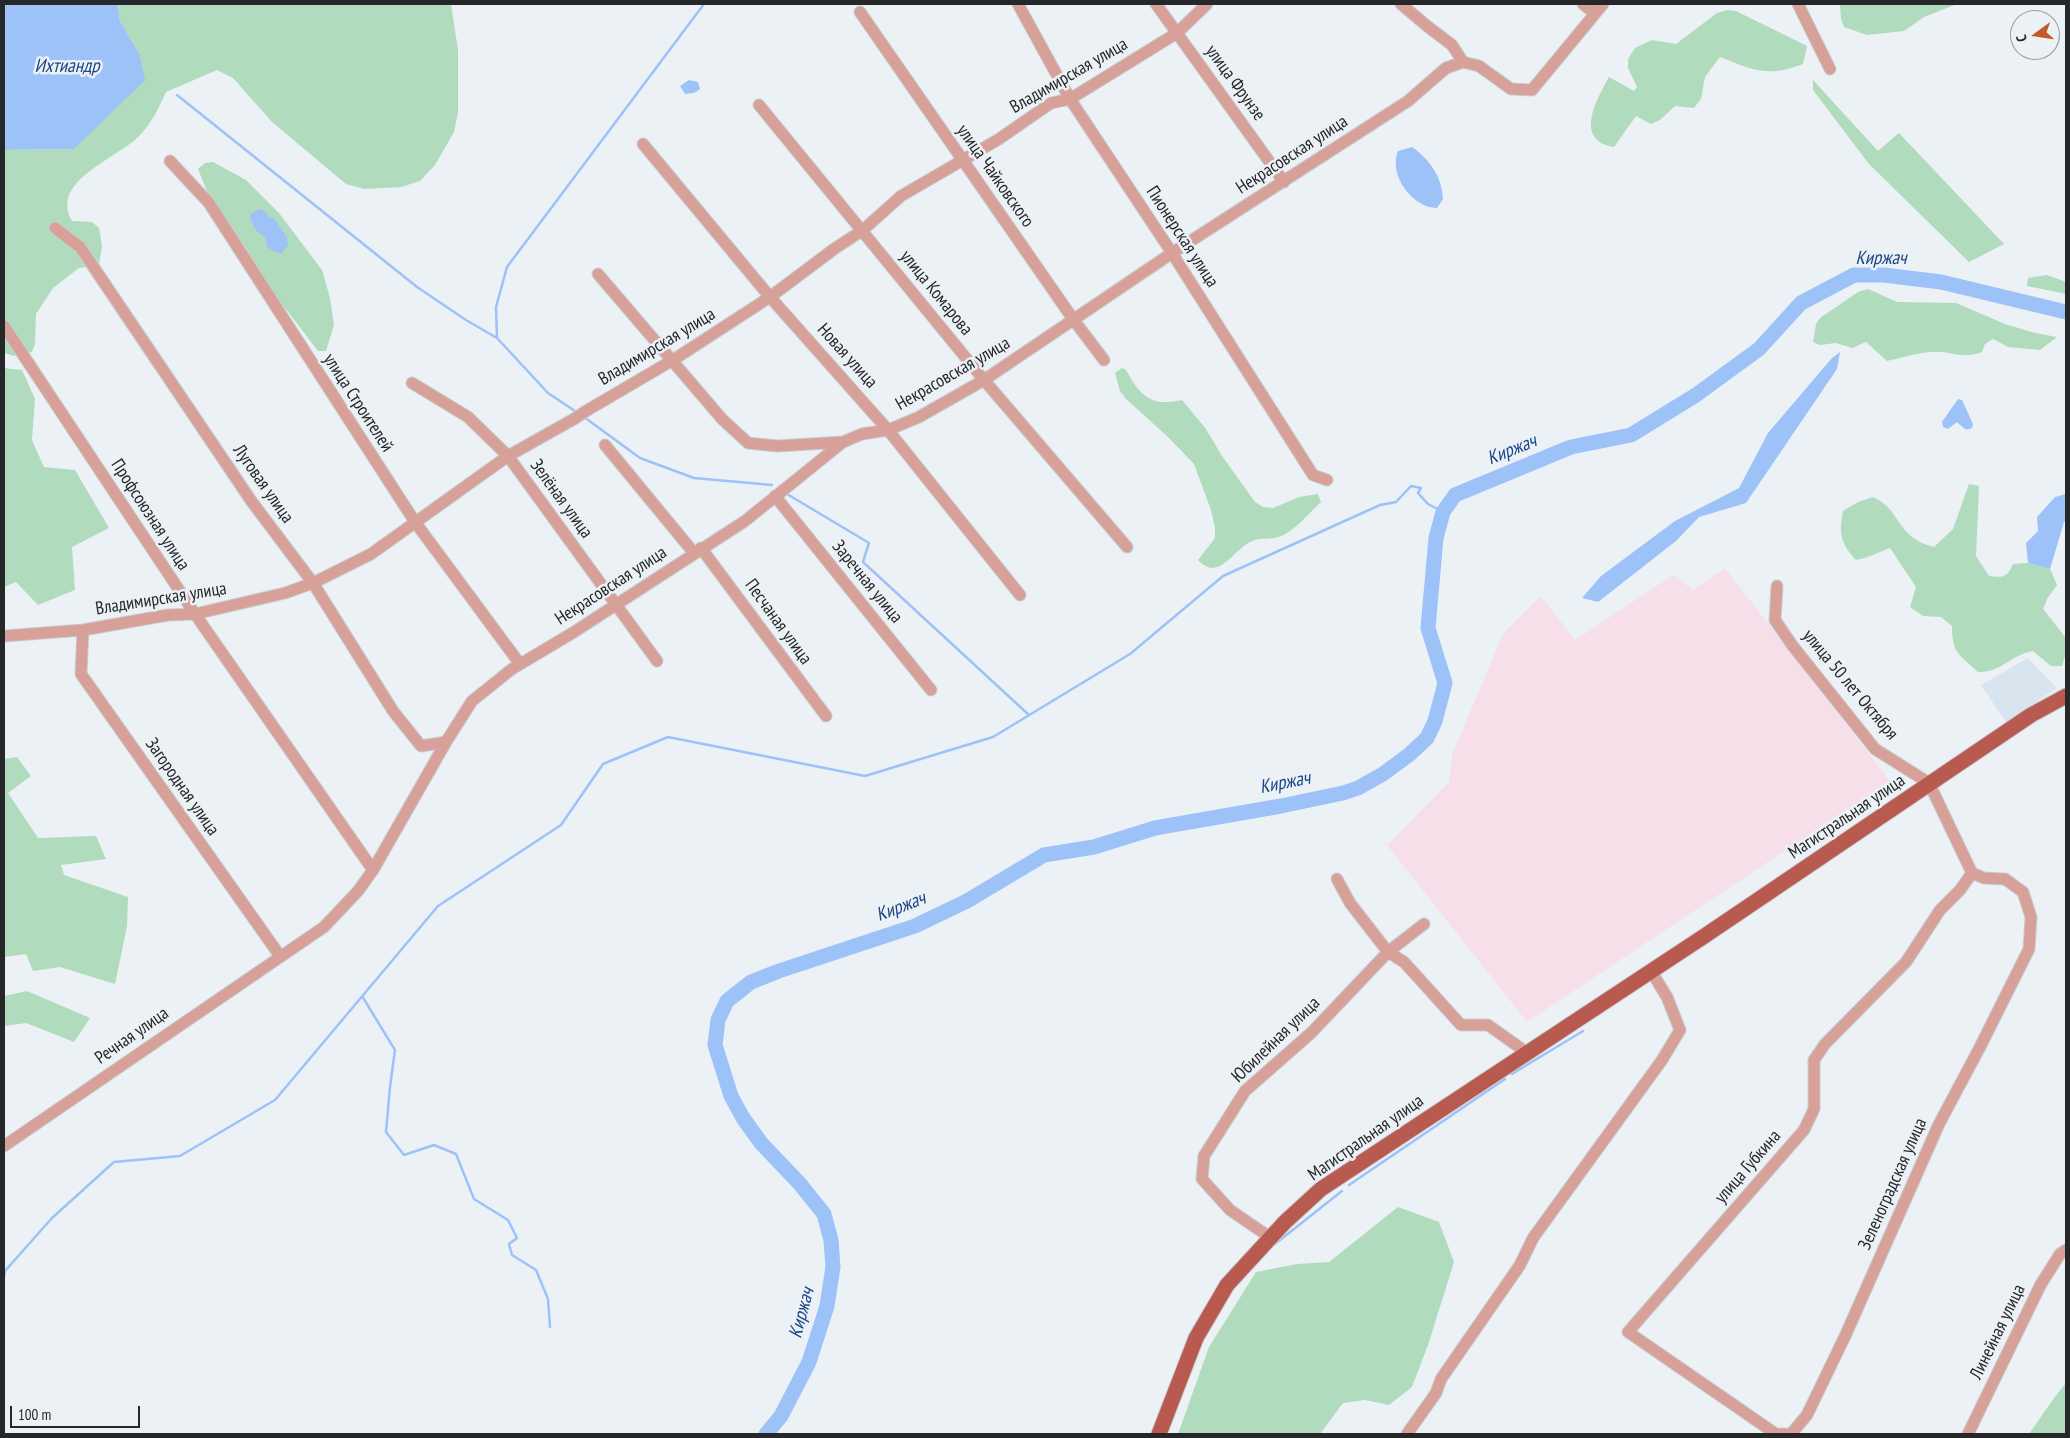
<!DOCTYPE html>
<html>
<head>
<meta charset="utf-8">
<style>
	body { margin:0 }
	#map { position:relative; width:2070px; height:1438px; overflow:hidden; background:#ecf1f6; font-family:"PT Sans Narrow",sans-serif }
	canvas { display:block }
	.frame { position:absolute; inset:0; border:5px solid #252728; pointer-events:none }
	.north { position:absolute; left:2010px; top:10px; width:50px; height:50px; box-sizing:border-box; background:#ecf1f6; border:1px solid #9ca0a4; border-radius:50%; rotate:256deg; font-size:14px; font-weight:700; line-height:20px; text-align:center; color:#252728 }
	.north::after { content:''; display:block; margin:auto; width:18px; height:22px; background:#c25d29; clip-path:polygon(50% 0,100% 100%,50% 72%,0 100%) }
	.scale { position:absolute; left:10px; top:1406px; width:130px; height:22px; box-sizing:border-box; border:2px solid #252728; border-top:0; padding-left:6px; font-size:15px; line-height:18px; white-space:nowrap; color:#252728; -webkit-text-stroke:4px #ecf1f6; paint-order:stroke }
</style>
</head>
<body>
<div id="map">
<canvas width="2070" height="1438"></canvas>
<div class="frame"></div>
<div class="north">С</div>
<div class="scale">100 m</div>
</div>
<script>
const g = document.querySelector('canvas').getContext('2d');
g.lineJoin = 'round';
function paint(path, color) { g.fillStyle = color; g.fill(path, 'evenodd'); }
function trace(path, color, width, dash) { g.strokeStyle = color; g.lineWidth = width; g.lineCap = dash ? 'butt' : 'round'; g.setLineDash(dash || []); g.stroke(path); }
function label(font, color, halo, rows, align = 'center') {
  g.font = font + ' "PT Sans Narrow",sans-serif'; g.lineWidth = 5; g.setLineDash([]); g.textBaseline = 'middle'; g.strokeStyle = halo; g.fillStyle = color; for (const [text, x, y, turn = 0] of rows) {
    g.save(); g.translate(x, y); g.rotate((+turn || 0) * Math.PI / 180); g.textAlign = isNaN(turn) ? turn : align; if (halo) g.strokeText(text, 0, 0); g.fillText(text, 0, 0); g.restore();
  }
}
paint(new Path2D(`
	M2028 658 2057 688 2006 722 1981 685Z`), '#d8e4ee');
paint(new Path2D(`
	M1725 568 1890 781 1527 1022 1387 845 1449 782 1452 755 1503 634 1541 596 1575 640 1673 575 1693 590Z`), '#f7dfea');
paint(new Path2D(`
	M117 4H451L458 50V113L454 132 435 165 420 181 401 187 364 189 346 184 272 122 233 78 217 70 166 92C159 107 152 123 140 135 118 159 49 180 72 221L92 222 99 228 102 246 99 265 79 268 53 288 36 314 35 344 32 352 14 356 4 353V150L74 149 139 53 120 21Z
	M1840 4H1957L1924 17 1904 31 1867 35 1844 27 1841 19Z
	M1727 10 1736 11 1807 46 1803 64C1766 78 1754 70 1720 57L1705 77 1701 99 1694 108 1675 106 1660 120 1651 124 1636 116 1614 147C1573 140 1597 99 1609 77L1634 91 1637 87 1628 68V59L1635 48 1652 40 1676 44 1717 13Z
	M1813 80 1878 151 1899 133 2004 244 1969 262 1869 164 1813 90Z
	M213 162 246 180 279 213 322 270 330 298 334 325 326 351H318L289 313 262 283 246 248 215 211 198 169 205 163Z
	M2047 275 2066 282V294L2027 286 2028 278Z
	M1868 289 1897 302 1956 303 2005 324 2035 333 2057 337 2040 350 2008 347 1993 339 1985 344 1982 352C1961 360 1950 350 1931 352 1916 353 1901 358 1887 361L1866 342 1852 348 1836 343 1820 345 1813 342 1816 324 1820 318 1858 292Z
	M4 368 22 370 35 399 32 440 44 467 75 470 109 528 72 547 75 590 38 605 16 582 4 587Z
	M1122 368 1126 370C1140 396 1151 407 1182 400L1206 429 1222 456 1255 502 1263 507 1273 508 1299 497 1318 494 1321 502C1309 513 1295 531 1279 537 1270 540 1261 537 1252 541 1233 549 1219 583 1198 560L1215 538V528L1211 510 1194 464 1168 437 1126 399 1120 391 1115 373Z
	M1969 484 1979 486 1976 556 1989 576C2003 578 2008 577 2013 564L2028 563 2050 569 2057 585 2047 599 2043 609 2066 638V653L2062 666H2051L2033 651C2010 655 2001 673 1978 672 1959 654 1952 654 1952 626L1941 617 1923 616 1910 607 1916 587 1890 548 1865 558 1856 560C1840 543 1839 533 1843 511L1858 502 1873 497C1901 509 1896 538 1934 547L1953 529Z
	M17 757 31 776 8 793 38 838 96 836 106 859 61 865 64 875 128 897 127 926 115 984 60 967 33 971 26 954 4 957V759Z
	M27 991 90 1018 74 1042 26 1023 4 1026V996Z
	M1398 1207 1439 1222 1454 1262 1428 1345 1412 1387 1389 1405 1365 1400 1343 1403 1320 1434H1178L1209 1347 1256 1272 1297 1264 1329 1262Z
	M2066 1383V1434H2029L2054 1398Z`), '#b0dbbd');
paint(new Path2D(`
	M4 4H117L120 21 139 53 145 80 74 149 4 150Z
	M689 80 698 82 700 89 694 93 685 94 680 86Z
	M1412 147C1429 159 1442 176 1443 199L1437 208C1412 208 1388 174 1398 151Z
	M262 209 269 217H273L287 237 288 245 282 253H277L267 247 265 237C256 233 252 225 250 216L253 212Z
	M1840 352 1837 369 1746 503 1699 517 1676 541 1598 602 1582 598 1601 576 1675 521 1739 488 1768 433 1832 358Z
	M1958 399 1962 400 1973 424 1972 428C1965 432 1963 427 1957 422L1948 429 1943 427 1942 422Z
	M2066 494V521L2064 522 2050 569 2028 563 2026 543 2038 531 2037 517 2055 497Z`), '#9cc2f8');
trace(new Path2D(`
	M177 95 417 287 466 320 497 338 548 393 578 413
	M497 338 496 307 507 267 704 4
	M584 417 640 458 694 478 772 485
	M787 494 869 543 863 562 1029 715
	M362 996 395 1050 390 1087 386 1132 404 1155 434 1145 456 1154 474 1199 508 1220 517 1238 509 1244 512 1255 536 1270 548 1299 550 1327
	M1512 1074 1583 1031
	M1349 1185 1505 1079
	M1275 1244 1342 1191
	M4 1277 5 1271 52 1218 114 1162 180 1156 275 1100 438 906 561 825 603 764 668 737 865 776 993 737 1130 654 1223 576 1380 505 1396 502 1411 486 1421 488 1418 493 1428 504 1443 512`), '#9cc2f8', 2.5);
trace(new Path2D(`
	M766 1434 781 1416 809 1362 827 1306 833 1267 831 1240 824 1214 800 1184 761 1143 743 1118 731 1096 715 1045 718 1020 727 1001 751 982 779 971 915 926 967 901 1044 855 1094 847 1155 828 1281 806 1343 793 1358 788 1383 774 1410 754 1427 738 1435 721 1445 683 1428 628 1436 538 1443 512 1455 495 1571 447 1631 435 1696 395 1759 349 1801 303 1854 275H1884L1941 282 2066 312`), '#9cc2f8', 15);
const minor = new Path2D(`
	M1018 4 1070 99 1172 253 1313 475 1327 480
	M1156 4 1284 182
	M1401 4 1427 26 1452 45 1463 62
	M1583 4 1594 13
	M1798 4 1830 69
	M860 12 1073 319 1104 360
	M759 105 984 380 1127 547
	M643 144 770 297 888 430 1020 595
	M170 161 209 203 415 522 520 664
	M55 228 80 247 252 502 313 583 393 711 421 746 446 742
	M598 274 722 419 748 443 777 446 843 442
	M4 326 195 614 373 870
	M412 383 468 417 508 456 657 661
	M605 445 694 553
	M775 496 931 690
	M701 548 826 716
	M1777 586 1775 620 1792 645 1875 749 1929 783 1972 873 1984 878 2005 879 2023 892 2031 917 2029 949 1980 1047 1939 1124 1846 1334 1807 1415 1791 1434H1779
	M83 630 81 674 280 956
	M4 636 83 630 168 615 195 614 285 593 313 583 371 554 508 456 574 419 586 411 673 360 770 297 834 249 863 230 901 196 999 139 1051 103 1070 99 1177 33 1207 4
	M1337 879 1350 903 1388 952 1404 962 1461 1025H1488L1526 1052
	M4 1146 324 927 358 891 373 870 446 742 472 701 512 669 574 632 745 521 843 442 862 434 888 430 919 417 984 380 1172 253 1408 101 1446 68 1463 62 1479 66 1511 89 1532 90 1603 4
	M1271 1238 1230 1210 1202 1179 1204 1156 1245 1091 1311 1033 1388 952 1424 924
	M1407 1434 1436 1393 1441 1379 1520 1265 1533 1238 1662 1060 1680 1030 1667 997 1651 971
	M1776 1434 1628 1332 1804 1130 1814 1109V1060L1825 1044 1906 962 1940 910 1960 890 1972 873
	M1968 1434 2041 1284 2060 1254 2066 1250`);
const major = new Path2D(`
	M1159 1434 1196 1338 1227 1285 1285 1222 1321 1189 1706 935 2031 715 2066 696`);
trace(minor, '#c8cdd1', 13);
trace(major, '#c8cdd1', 17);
trace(minor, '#d7a199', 11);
trace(major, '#b95a50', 15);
label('18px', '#252728', '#ecf1f6', [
	["Владимирская улица",1069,76,-30],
	["улица Фрунзе",1235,83,54],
	["Некрасовская улица",1292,155,-33],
	["улица Чайковского",995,176,55],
	["Пионерская улица",1182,237,57],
	["улица Комарова",936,293,51],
	["Владимирская улица",657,347,-31],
	["Новая улица",847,356,48],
	["Некрасовская улица",953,374,-30],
	["улица Строителей",358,403,57],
	["Луговая улица",263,484,55],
	["Зелёная улица",561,499,54],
	["Профсоюзная улица",150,515,57],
	["Заречная улица",867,582,51],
	["Некрасовская улица",611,586,-33],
	["Владимирская улица",161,599,-9],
	["Песчаная улица",778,622,54],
	["улица 50 лет Октября",1850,685,50],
	["Загородная улица",182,787,55],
	["Магистральная улица",1847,817,-34],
	["Речная улица",132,1036,-35],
	["Юбилейная улица",1276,1040,-44],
	["Магистральная улица",1366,1138,-35],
	["улица Губкина",1748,1167,-49],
	["Зеленоградская улица",1893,1184,-66],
	["Линейная улица",1998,1332,-64]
]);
label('italic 19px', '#194686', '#ecf1f6', [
	["Ихтиандр",67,67],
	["Киржач",1881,259],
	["Киржач",1512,450,-22],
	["Киржач",1285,783,-11],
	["Киржач",901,907,-21],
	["Киржач",802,1313,-75]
]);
</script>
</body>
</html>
